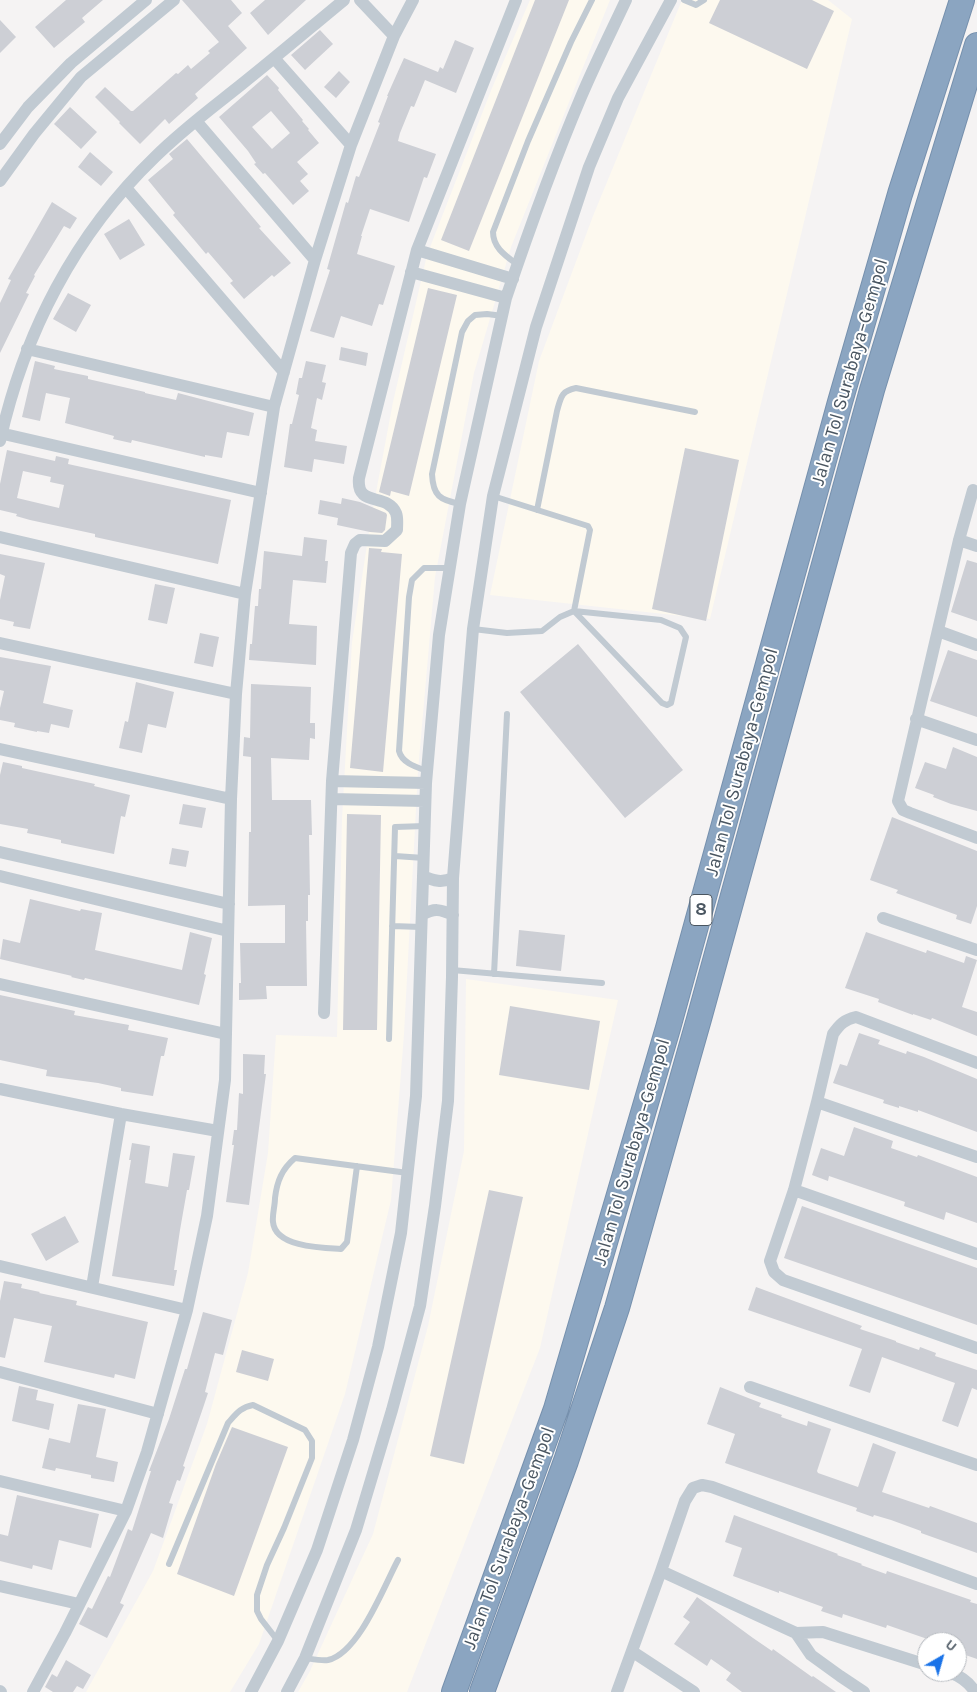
<!DOCTYPE html>
<html>
<head>
<meta charset="utf-8">
<style>
	body { margin:0 }
	#map { position:relative; width:977px; height:1692px; overflow:hidden; background:#f5f3f3; font-family:Karla,sans-serif }
	canvas { display:block }
	.north { position:absolute; left:917px; top:1632px; width:50px; height:50px; box-sizing:border-box; background:#fff; border:1px solid #b7bbc0; border-radius:50%; rotate:38deg; font-size:14px; font-weight:700; line-height:20px; text-align:center; color:#4a5661 }
	.north::after { content:''; display:block; margin:auto; width:18px; height:22px; background:#1a73e8; clip-path:polygon(50% 0,100% 100%,50% 72%,0 100%) }
</style>
</head>
<body>
<div id="map">
<canvas width="977" height="1692"></canvas>
<div class="north">U</div>
</div>
<script>
const g = document.querySelector('canvas').getContext('2d');
g.lineJoin = 'round';
function paint(path, color) { g.fillStyle = color; g.fill(path, 'evenodd'); }
function trace(path, color, width, dash) { g.strokeStyle = color; g.lineWidth = width; g.lineCap = dash ? 'butt' : 'round'; g.setLineDash(dash || []); g.stroke(path); }
function label(font, color, halo, rows, align = 'center') {
  g.font = font + ' Karla,sans-serif'; g.lineWidth = 4; g.setLineDash([]); g.textBaseline = 'middle'; g.strokeStyle = halo; g.fillStyle = color; for (const [text, x, y, turn = 0] of rows) {
    g.save(); g.translate(x, y); g.rotate((+turn || 0) * Math.PI / 180); g.textAlign = isNaN(turn) ? turn : align; if (halo) g.strokeText(text, 0, 0); g.fillText(text, 0, 0); g.restore();
  }
}
paint(new Path2D(`
	M530 0H610L511 247 474 373 435 577 418 771 404 1034 391 1200 345 1394 259 1644 230 1692H86L153 1571 207 1424 248 1273 268 1153 276 1035 337 1037 342 819 352 642 371 519 393 402 427 255 492 88Z
	M682 0H828L852 19 710 619 490 595 539 361 593 216Z
	M466 979 618 1000 540 1348 407 1692H298L310 1671 373 1534 428 1326 464 1151Z`), '#fdf9ef');
paint(new Path2D(`
	M66 0H103L82 18 85 22 54 48 35 27Z
	M182 0H231L242 13 228 26 247 48 195 94 198 98 169 124 165 119 140 144 119 123 120 122 95 97 105 87 131 111H133L176 73 178 74 188 65 191 69 210 53 208 51 219 42Z
	M265 0H306L268 35 250 13Z
	M535 0H569L469 251 441 240Z
	M720 0H812L834 11 807 69 709 23Z
	M0 20 16 37 0 53Z
	M320 30 333 44 305 70 291 55Z
	M455 40 474 48 456 93 425 80 414 107 411 106 400 133 398 141 436 154 427 178 424 177 409 222 370 209 361 236H362L357 254 395 266 383 305 379 304 372 326 341 316 334 338 310 331 330 270 327 269 346 202 348 203 356 176 359 177 380 123 378 122 388 96H387L404 58 438 72 440 67 443 69Z
	M339 71 350 82 336 98 324 87Z
	M267 75 279 88 278 90 303 120 302 121 309 129 308 130 319 143 297 162 308 174 300 181 309 191 293 205 265 173 263 174 254 164 256 163 248 151 219 117ZM271 111 290 133 272 149 252 127Z
	M70 107 97 132 81 149 54 124Z
	M187 139 261 227 259 228 291 263 274 277 272 275 244 299 230 283 233 281 208 252 206 254 196 242 173 215 175 213 148 180 173 159 169 154Z
	M90 152 113 172 101 186 78 167Z
	M52 202 77 218 70 229 64 226 34 275 35 276 26 293 29 294 0 353V303L11 280 8 279Z
	M129 219 145 245 120 260 104 234Z
	M428 288 457 295 409 496 391 491 390 496 379 492Z
	M68 293 91 305 76 332 53 319Z
	M341 347 368 353 366 366 339 360Z
	M35 361 55 366 54 369 88 376V379L145 392V393L176 400 178 393 254 413 249 436 227 432 222 458 205 455V457L132 440 131 443 113 439 114 436 65 423 70 398 46 393 40 421 22 417Z
	M306 361 326 365 322 382 326 383 322 400 317 398 311 428 317 430 315 441 347 446 344 464 314 459 312 472 284 467 290 424H292L299 395 296 394 299 378H302Z
	M685 448 739 460 706 621 652 609Z
	M7 450 55 461 56 456 69 459 68 464 231 500 218 564 95 537V534L30 520 16 516 17 514 0 510V484ZM23 471 51 477 50 482 64 485 59 508 17 498Z
	M342 498 360 502 386 513 387 515 385 530 382 533 370 532 337 525 338 518 318 514 320 500 341 504Z
	M304 537 327 540 325 561H328L326 583 293 580 289 624 317 626 316 665 249 660 250 644H252L255 606H258L259 589H261L264 551 302 556Z
	M369 548 382 549 381 552 402 554 383 772 350 768Z
	M0 554 45 563 30 629 13 626 14 622 0 619V600L5 576 0 574Z
	M967 560 977 563V621L951 612Z
	M155 584 175 588 167 624 148 620Z
	M200 633 219 637 213 667 194 663Z
	M578 644 683 770 625 818 520 692Z
	M948 650 977 660V717L930 701Z
	M0 657 51 666 43 703 73 710 69 728 51 724 49 733 37 731V732L14 727 15 723 0 720V708L4 691 0 690Z
	M136 682 174 692 166 728 148 724 142 753 119 748 125 721 128 722Z
	M251 684 311 687 310 723H315V739L310 738 309 760 271 758 272 800H311L312 835H309L310 895H308V921H306L307 986H266L267 999 239 1000V983H241L240 943H285V905L248 906 249 832H251V757L243 756 244 737 250 738Z
	M953 747 977 757V811L951 804 933 797 934 795 915 788 925 762 946 769Z
	M3 762 22 766V768L95 784 94 786 130 795 125 817 121 816 114 854 61 843V840L27 833 28 829 0 824V775Z
	M183 804 206 808 202 828 179 824Z
	M347 814 381 815 377 1030H343Z
	M892 817 977 851V906L971 924 956 919 957 915 896 893 898 890 870 880Z
	M172 848 189 851 186 867 169 864Z
	M30 899 80 911 81 909 102 913 95 950 182 970 190 932 212 938 204 974 206 975 199 1005 85 978 84 980 71 977 72 976 0 959 3 939 20 943Z
	M519 930 565 935 561 971 516 966Z
	M866 932 926 953 927 950 964 963 966 956 977 960 962 1007 977 1012V1036L932 1018 931 1020 913 1014V1015L878 1002 879 999 845 988Z
	M0 995 75 1011 74 1015 129 1025 128 1030 168 1038 164 1056H161L153 1096 121 1091V1088L98 1083 46 1076 47 1070 0 1060Z
	M510 1006 600 1021 589 1090 499 1075Z
	M859 1033 880 1040 878 1044 906 1054 907 1051 924 1057 977 1079V1132L918 1110V1112L899 1106V1108L883 1103 884 1100 833 1083 840 1064 847 1066Z
	M243 1054 265 1055 264 1074H266L249 1205 226 1202 234 1145H232L234 1130H237L239 1093 243 1094Z
	M854 1127 893 1141 891 1148 917 1157 918 1155 977 1177V1223L946 1212 944 1220 904 1206 905 1202 829 1176 828 1181 812 1175 821 1148 844 1156Z
	M132 1143 150 1146 145 1183 168 1187 173 1153 195 1156 189 1190H187L180 1230 174 1270H177L174 1286 112 1276 131 1160H129Z
	M489 1190 523 1197 464 1464 430 1456Z
	M802 1206 977 1268V1325L784 1258Z
	M65 1216 79 1242 46 1261 31 1234Z
	M4 1281 22 1284 21 1288 40 1292 39 1293 77 1301 76 1305 148 1322 135 1379 115 1374 114 1378 44 1362 52 1326 14 1318 5 1358 0 1357V1301Z
	M756 1287 862 1326 860 1329 896 1341V1342L919 1350 920 1347 936 1353 935 1356 977 1370V1390L972 1388 958 1427 942 1421 955 1383 882 1357 870 1393 849 1386 862 1349 748 1310Z
	M203 1312 232 1320 223 1355 215 1353 205 1392 208 1393 203 1408 183 1466 185 1467 180 1481 177 1480 169 1503 173 1504 163 1538 151 1533 120 1603 124 1605 107 1638 79 1624 88 1607 92 1609 108 1576 110 1577 128 1529 132 1531 151 1471H149L169 1419 185 1369H187Z
	M242 1350 274 1359 268 1381 236 1372Z
	M19 1386 38 1390 36 1400 54 1404 49 1430 12 1421Z
	M720 1387 761 1403 759 1407 782 1415 781 1417 807 1426 808 1421 831 1429 817 1471 818 1473 858 1487 873 1443 896 1452 882 1492 929 1508 930 1506 977 1523V1553L921 1533V1531L891 1520 874 1515 873 1517 856 1511 857 1508 725 1463 735 1434 707 1424Z
	M78 1404 106 1409 96 1457 118 1462 114 1482 91 1478V1475L56 1468 55 1471 42 1468 49 1438 70 1443Z
	M232 1427 288 1447 234 1596 177 1574 216 1464Z
	M17 1495 99 1514 91 1548 59 1540 52 1570 33 1565 32 1569 0 1561V1534L8 1536Z
	M734 1515 838 1554 837 1555 862 1564 861 1565 886 1574 887 1571 971 1600 970 1602 977 1604V1659L957 1652V1642H936L887 1625 886 1628 843 1614 842 1618 821 1611 823 1607 779 1591V1593L733 1576 742 1548 725 1542Z
	M697 1597 753 1638 772 1651 773 1649 812 1677 813 1676 836 1692H742L726 1680 731 1673 711 1659 707 1666 674 1644 690 1622 683 1617Z
	M66 1660 91 1675 83 1689 77 1686 73 1692H53L45 1687 52 1674 57 1677Z`), '#cdcfd5');
const highway = new Path2D(`
	M454 1692 556 1409 668 1028 840 402 900 194 962 0
	M482 1692 566 1461 617 1308 699 1019 872 390 977 45`);
trace(highway, '#7690ad', 26);
trace(new Path2D(`
	M684 0 696 5 704 0
	M518 265C506 256 493 248 493 232L528 141 571 42 592 0
	M460 504C440 500 433 496 432 474L462 332 468 321 475 315 487 314 503 316
	M537 510 557 411C561 397 561 391 576 388L695 412
	M473 629 507 633 542 631 560 617 574 611 661 620 680 628 686 637 671 703 667 705 662 703 574 611 590 530 588 526 493 496
	M427 771C416 767 402 763 399 751L409 597 412 580 424 568H449
	M395 856 424 858
	M392 926 421 927
	M452 970 602 983
	M494 974 507 714
	M389 1039 395 827 425 826
	M357 1166 347 1242 341 1249C322 1248 275 1247 273 1222 272 1215 275 1206 275 1198 277 1181 282 1169 295 1158L408 1173
	M169 1564 228 1423C236 1414 241 1407 253 1405L305 1430 312 1441V1458L284 1528 267 1565 257 1595V1611L261 1619 278 1641
	M305 1658C312 1659 322 1661 328 1660 359 1653 384 1586 398 1560`), '#c1cad2', 6);
trace(new Path2D(`
	M360 0 394 36
	M274 58 351 145
	M196 121 315 260
	M0 144 28 107 71 63 146 0
	M0 181 34 134 81 77 174 0
	M126 188 284 372
	M417 250 513 279
	M411 272 506 298
	M27 349 274 407
	M0 433 261 493
	M0 441C24 333 75 234 155 157 182 130 212 108 242 84 276 57 310 28 344 0
	M973 490 959 540 898 801 903 810 910 813 977 838
	M0 537 245 594
	M959 540 977 546
	M938 631 977 645
	M0 643 236 694
	M916 719 977 740
	M0 749 231 799
	M332 781 426 783
	M332 799 425 801
	M0 852 229 904
	M0 876 228 931
	M423 876C434 881 442 883 453 878
	M422 915C434 908 440 909 453 915
	M883 918 977 950
	M0 984 226 1034
	M324 1013 332 781 351 553 355 544 360 540 385 541 397 530C397 524 398 518 396 513 387 492 356 508 359 478L417 250 516 0
	M977 1063 856 1017C844 1020 840 1024 833 1034L817 1102 794 1190 770 1261 774 1272 783 1280 977 1348
	M0 1089 121 1114 218 1131
	M817 1102 977 1157
	M794 1190 977 1254
	M0 1266 187 1310
	M92 1287 121 1114
	M0 1372 158 1414
	M750 1387 977 1465
	M0 1481 126 1511
	M661 1571 796 1633 823 1632 927 1665
	M0 1586 79 1604
	M796 1633 811 1655 840 1676 864 1692
	M633 1652 694 1692
	M949 1672C960 1676 969 1682 975 1692
	M0 1691 1 1692
	M33 1692 65 1633 126 1511 147 1452 187 1310 207 1216 225 1080 231 799 236 694 245 594 274 407 315 260 351 145 394 36 413 0
	M251 1692 278 1641 317 1550 353 1440 378 1347 401 1233 416 1096 426 783 439 635 460 504 506 298C529 230 553 163 581 97 595 64 611 32 626 0
	M287 1692 305 1658 356 1530 392 1410 420 1306 435 1206 448 1101 452 977 453 878 466 713 473 629 493 496 536 327 589 167 618 98 671 0
	M617 1692 661 1571 685 1501 693 1488 702 1485 712 1487 977 1584`), '#c1cad2', 12);
trace(highway, '#8ba5c1', 24);
for (const [x, y, w] of [
	[701,910,22]
]) { const box = new Path2D(); box.roundRect(x - w / 2, y - 15.5, w, 31, 4); g.fillStyle = '#fff'; g.fill(box); trace(box, '#4a5661', 1); }
label('bold 18px', '#4a5661', null, [
	["8",701,910]
]);
label('19px', '#4a5661', '#fff', [
	["Jalan Tol Surabaya–Gempol",850,372,-74],
	["Jalan Tol Surabaya–Gempol",742,762,-75],
	["Jalan Tol Surabaya–Gempol",632,1152,-74],
	["Jalan Tol Surabaya–Gempol",509,1538,-70]
]);
</script>
</body>
</html>
